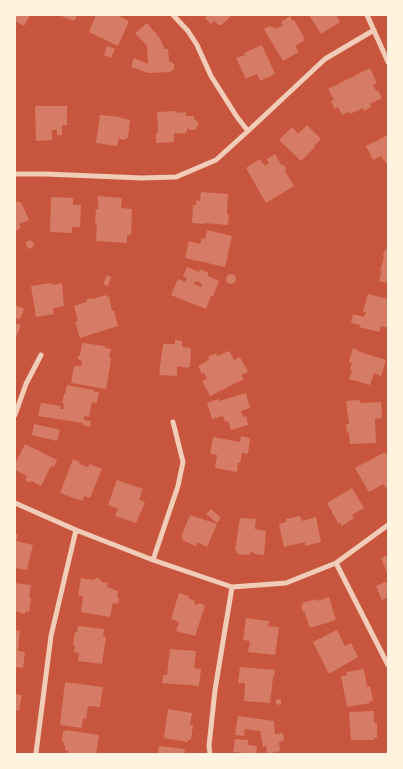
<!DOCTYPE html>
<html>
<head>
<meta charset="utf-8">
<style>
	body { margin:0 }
	#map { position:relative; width:403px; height:769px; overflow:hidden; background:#c8553d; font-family:"Asap Condensed",sans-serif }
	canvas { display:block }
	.frame { position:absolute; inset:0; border:16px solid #fff3e0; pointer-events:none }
</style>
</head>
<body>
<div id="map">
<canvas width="403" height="769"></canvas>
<div class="frame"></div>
</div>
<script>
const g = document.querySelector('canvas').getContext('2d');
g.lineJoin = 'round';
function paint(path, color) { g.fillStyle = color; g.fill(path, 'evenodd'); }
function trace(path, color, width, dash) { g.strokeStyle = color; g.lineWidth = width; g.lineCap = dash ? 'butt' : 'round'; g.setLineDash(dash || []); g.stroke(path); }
paint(new Path2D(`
	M15 15H30L24 26 15 21Z
	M59 15H77L75 20H73V21Z
	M96 15H117L129 21 118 46 89 32Z
	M205 15H232L222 25H219L214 21 211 24 205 18 207 16Z
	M309 15H336L340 22 321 34Z
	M290 16 293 21 294 20 304 37 303 38 305 40 295 46 299 52 283 61 264 29 269 26 271 27H274L276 29 283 25 281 22Z
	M147 23 159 37 165 49H168L169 61 174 64V69L170 72 148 73 131 67 134 58 148 64 147 46 135 33Z
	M262 45 275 74 260 81 257 74 246 79 236 58 245 55 244 53Z
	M107 46 115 49 111 58 104 55Z
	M370 68 377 83 373 85 376 91 378 90 382 98 370 104 371 107 364 111 363 108 350 114 349 112 342 115 338 107 335 109 331 101 334 100 328 89Z
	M35 106H67V125H62V135H57V130H52V140L36 141Z
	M177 111V113L186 112V116H194V119L198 122V126L195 130H190L187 128V132H185V134L174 133V142L156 143V133H158L157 112Z
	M100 115 121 117V118L130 120 128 138H126V140L120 139V137H119L117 146 96 143Z
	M307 125 321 139 314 146 315 147 301 161 279 140 292 127 298 134Z
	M388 135V166L385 161H384L381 156 373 160 366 146Z
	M275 154 281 165H284L286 169 285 171 294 186 266 203 246 168 260 159 265 166 269 163 267 159Z
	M201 192 228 194 227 215H229L228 225 204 223V224L192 223 193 205H196V200L200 201Z
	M98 196 122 198 121 208 132 209 131 235H127V243L96 241 97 225H95L96 209H98Z
	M51 197 73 198V205H81L80 227H72V233L50 232Z
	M19 201 20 203 21 202 29 220 19 224 21 228 15 231V203Z
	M207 230 232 236 225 267 185 258 189 241 200 244 202 238 205 239Z
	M30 240 34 243 33 247 29 249 26 246V242Z
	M385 249 388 250V283L379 281 382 271H380L384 257 383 256Z
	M187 267 199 272 200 269 208 273V276L219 281 213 296H211L206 309 171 295 178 279 185 282 187 278 183 276ZM196 281 202 284 201 287 194 284Z
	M226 279a5 5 0 1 1 10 0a5 5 0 1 1-10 0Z
	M107 275 111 277 108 286 103 284Z
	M52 283 53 285 62 283 64 306 53 308 54 314 36 317 31 286Z
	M368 294 388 299V328L381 326 379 332 359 327 360 325 351 323 353 314 364 317 366 312H363Z
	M106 295 107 297 109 296 112 311H114L118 326 80 338 75 322 78 321 74 306 86 302 87 299 91 298 93 299Z
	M15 305 24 309 20 319 17 318 15 323Z
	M15 323 21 325 15 340Z
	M175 340 182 341V347L191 348 190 367H188V368L177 366V376L159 375 163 344H175Z
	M82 343 105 346V348L111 349 109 357H111L110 361H111L106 389 71 383 74 366H81L82 361 79 360 78 359V356L80 355Z
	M353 348 358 350 357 351 386 360 381 376 374 373 370 385 349 379 352 371 350 370 352 363 349 362Z
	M229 351 234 360 240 357 248 372 241 375 244 379 210 396 202 381 207 379 204 373 202 374 198 366 209 360 208 357 216 353 217 356Z
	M67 385 94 390V392H99L97 403 92 402 89 417 84 416V420L91 421 90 427 83 425V423L38 416 41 403 61 406 60 409H63L64 404 62 403 64 394H65Z
	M246 393 250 408 241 411 243 417 246 416 248 425 231 430 228 421 225 422 223 416 212 419 207 403 219 399V401Z
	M360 400V403L381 402 382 418 375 419 376 443 350 444 349 432 347 433 346 424H349L346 401Z
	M34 424 60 430 57 441 32 435Z
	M241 436 250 438 248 454 242 453 240 463H238L237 472 215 468 217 455 210 454 213 437 240 442Z
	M25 444 57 460 54 467 51 466 41 486 31 481 30 483 25 480 27 476 15 470V464Z
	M385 452 388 457V487L386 488 383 484 369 492 355 468Z
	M73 459 80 462 79 464 88 467 90 464 102 469 90 498 84 496 83 501 79 499V500L60 493Z
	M117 480 143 489 139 500 145 502 136 523 115 516 118 509 108 505Z
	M352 488 364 508 352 515 354 518 342 526 340 523H338L327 503Z
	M211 509 221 518 217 523 206 514Z
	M190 515 217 524 207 547 197 542 196 546 182 540 183 538 181 537Z
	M300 516 302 521 316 517 321 542 305 546V542L284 547 279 524 286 522V519Z
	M240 518 256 519 255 529 266 531 264 555 254 554 255 553 250 552V555L237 554V551H235Z
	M15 534 18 535 16 541 33 545 27 570 15 568Z
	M388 555V575L381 558Z
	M81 578 93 580 96 578H99L102 582 108 583 107 587 118 591 117 597 119 598 118 604 113 603 110 617 81 612 83 596 78 595Z
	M388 581V597L382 600 376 586Z
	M15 583 31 585 29 598H31L29 612 26 611 25 614 15 611Z
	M179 593 189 596 188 598 195 601 194 604 197 605V604L200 603 205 606 195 636 176 631 179 622 171 619Z
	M329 597 336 620 310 628 304 611 303 612 301 606H303L302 603 316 599 317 601Z
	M246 618 269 621 268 626 279 627 275 655 248 652 250 641 243 640Z
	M78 626 104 629 103 637H106L102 664 78 661 79 653 74 652 75 645H73L75 632H77Z
	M15 630 20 631 18 651 25 652 23 668 15 667Z
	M337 630 345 646 351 643 358 657 329 674 313 642Z
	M170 649 196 651 194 668 201 669 199 686 162 683 163 675H167Z
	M240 667 275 670 274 677H273L270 703 244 701 245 683H238Z
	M364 669 367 687 370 686 373 701H369L370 703 347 707 341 676 347 675 346 672Z
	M65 682 103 687 100 707 88 706 86 719 83 718 82 728 60 725Z
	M15 694 22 695 19 711 15 710Z
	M276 699 281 700V705L276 704Z
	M168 709 192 713 190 725H193L191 740H188V742L164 738Z
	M374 711V723H377V738H374V740H351L349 712Z
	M238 716 274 721 275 734 283 733 284 741 279 742 280 751 267 754 266 746 263 747 260 731 245 729 244 736 235 735Z
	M66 730 99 735 96 754 85 753V754H67L68 751 65 750V746L64 745V742H62L63 731H66Z
	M235 739 248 740V745L257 746 256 754 233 752Z
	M159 746 185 749 184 754H158Z`), '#d67c66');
trace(new Path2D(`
	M173 15 188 31 197 45 211 76 237 117 248 131
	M367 15 388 62
	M15 174H46L142 178 176 177 216 160 248 131 325 59 374 30
	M15 415 26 384 41 355
	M15 503 76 530 153 560 232 587 286 583 336 563 388 525
	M153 560 178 486 183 462 173 422
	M336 563 388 665
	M36 753 51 636 76 530
	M210 754 209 746 215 690 232 587`), '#f1ccb7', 5);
</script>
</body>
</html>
